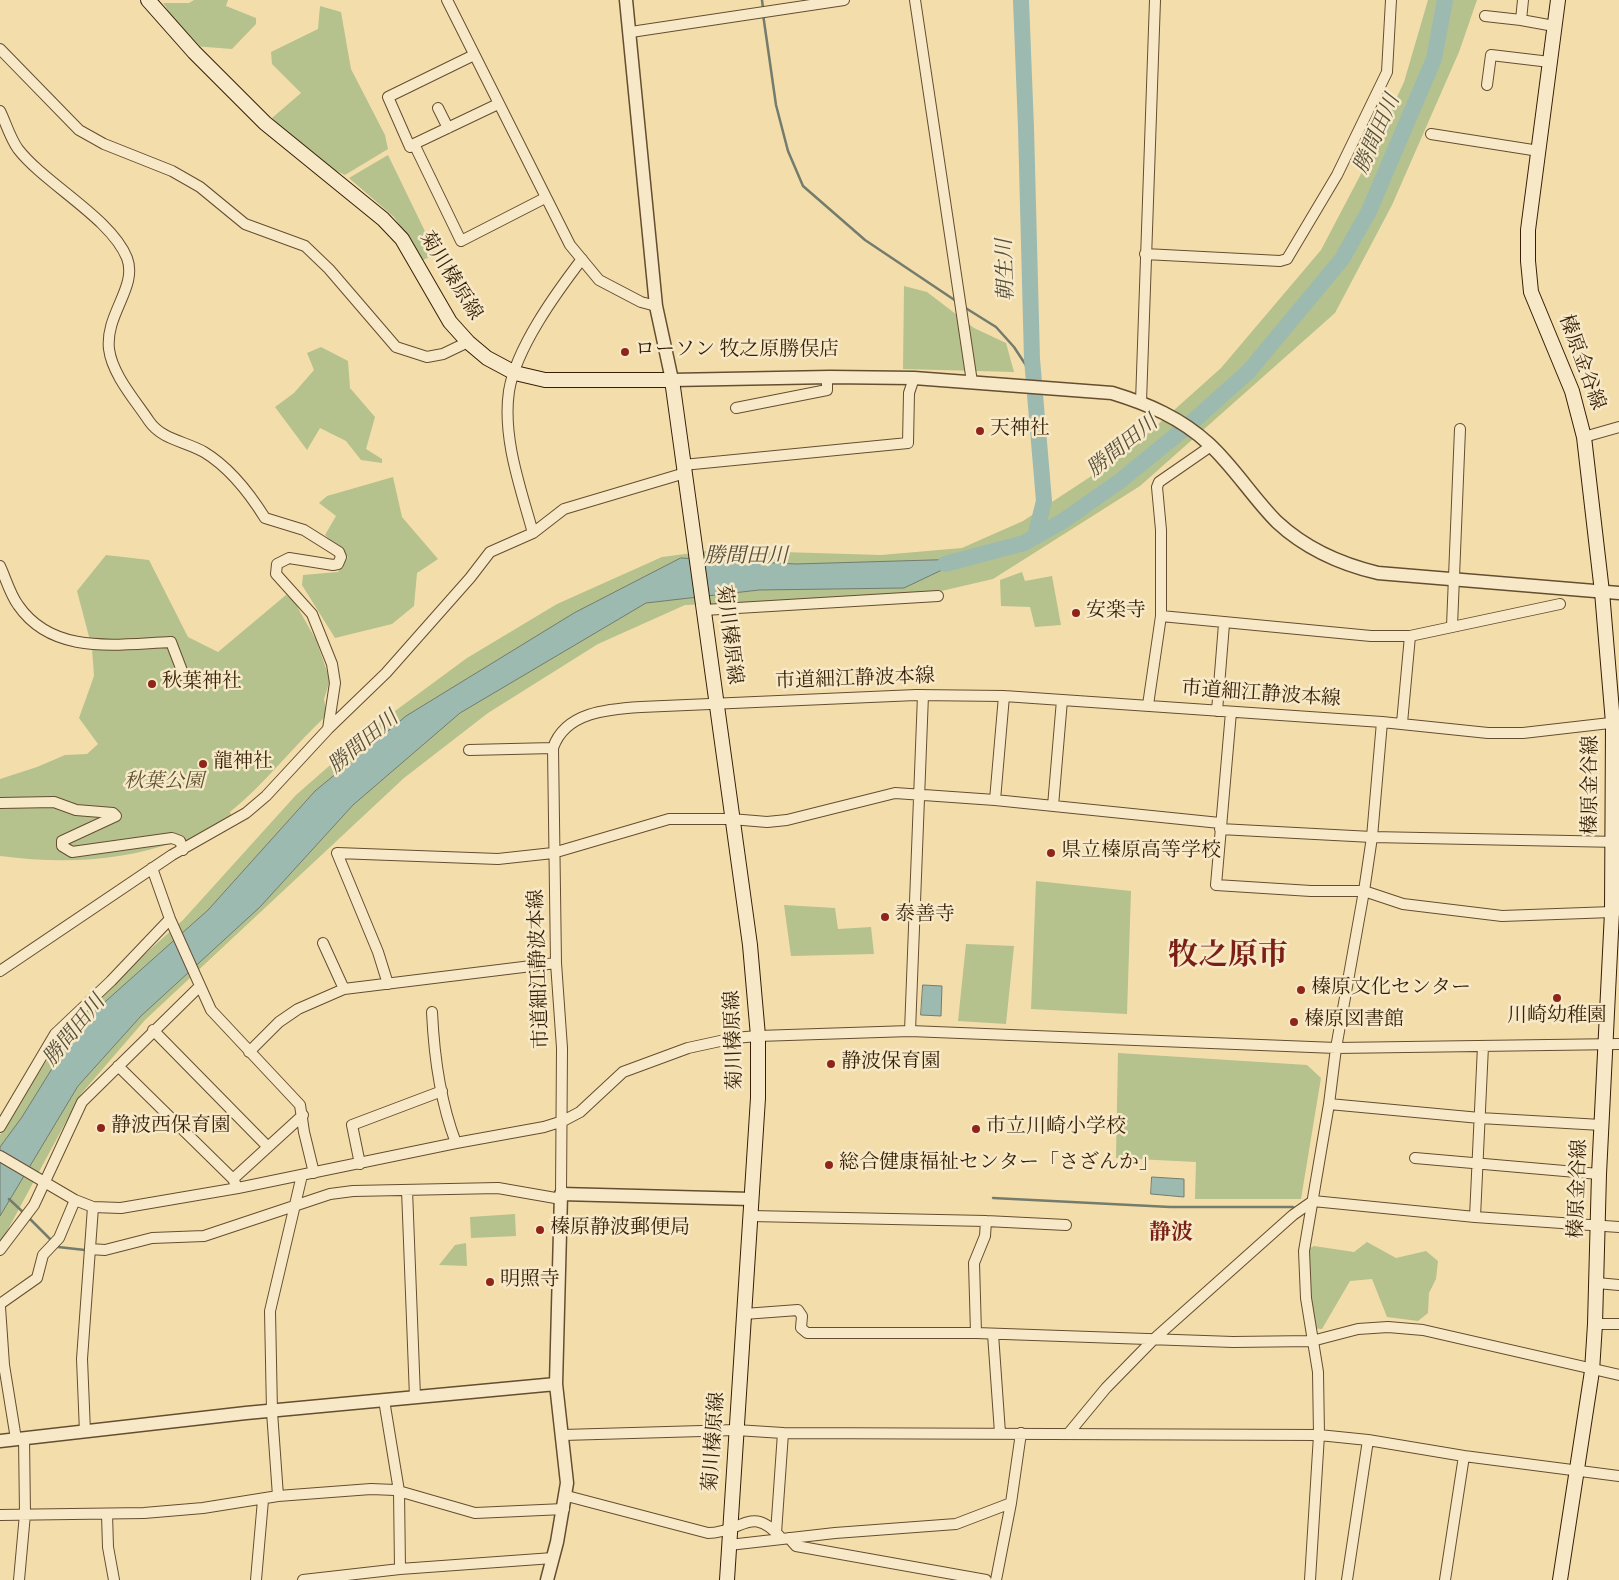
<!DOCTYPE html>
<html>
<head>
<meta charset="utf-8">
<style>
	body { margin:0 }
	canvas { display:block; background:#f3ddab }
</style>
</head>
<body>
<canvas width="1619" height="1580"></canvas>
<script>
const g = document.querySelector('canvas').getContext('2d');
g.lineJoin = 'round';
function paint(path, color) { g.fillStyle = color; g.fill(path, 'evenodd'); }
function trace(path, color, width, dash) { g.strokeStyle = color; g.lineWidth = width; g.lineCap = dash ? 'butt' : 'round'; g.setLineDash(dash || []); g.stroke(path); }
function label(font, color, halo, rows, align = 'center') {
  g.font = font + ' "Sorts Mill Goudy","Noto Serif JP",serif'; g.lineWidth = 5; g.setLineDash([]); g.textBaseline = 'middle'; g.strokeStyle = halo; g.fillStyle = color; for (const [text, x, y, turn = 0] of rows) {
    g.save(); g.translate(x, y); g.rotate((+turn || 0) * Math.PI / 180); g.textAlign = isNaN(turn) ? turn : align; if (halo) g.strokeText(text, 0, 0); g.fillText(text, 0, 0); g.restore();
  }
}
paint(new Path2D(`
	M194 0H228L226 6 256 18V24L232 49 193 46 163 3H189Z
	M1428 0H1477L1459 52 1392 205 1335 313 1140 486 993 579 920 596 685 605 598 644 488 713 404 778 145 1020 81 1094 0 1244V1135L35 1078 79 1013 183 920 296 795 376 725 467 658 557 604 662 557 715 550 881 555 962 548 1023 521 1125 454 1221 368 1321 250 1363 170 1404 82Z
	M320 6 341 12 351 69 385 135 388 149 345 175 318 162 272 118 301 93 272 64 271 52 318 29Z
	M388 155 436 254 423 260 394 217 349 178Z
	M904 286 927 292 974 328 1006 343 1014 372 903 369Z
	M321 347 348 361 350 388 375 417 366 449 382 459V463L361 460 346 441 320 428 307 450 275 407 294 393 314 370 307 353Z
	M393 477 402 517 438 559 417 573 414 606 392 624 335 638 302 585 303 575 338 572 348 557 325 535 336 516 319 503 327 496Z
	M106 555 149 560 188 637 218 652 286 595 294 601 316 640 330 680 324 699 327 715C293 746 266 783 230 812L233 821 183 850 178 841C119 862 62 864 0 856V779L37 767 65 755 87 754 98 744 79 718 94 676 92 648 77 591Z
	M1022 572 1025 581 1052 576 1061 625 1035 627 1030 607 1001 606 1000 580Z
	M1036 881 1131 891 1127 1014 1031 1009Z
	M784 905 835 908 838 929 871 927 874 954 791 956Z
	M966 944 1014 946 1006 1024 958 1021Z
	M1118 1053 1307 1065 1321 1078 1301 1199H1195L1196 1162 1116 1158Z
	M515 1214 516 1236 471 1238 470 1217Z
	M1367 1242 1396 1258 1426 1251 1438 1261 1436 1279 1429 1293 1428 1313 1418 1321 1387 1317 1372 1279 1350 1281 1322 1329 1311 1328 1304 1251 1314 1246 1354 1252Z
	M466 1243 467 1266 439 1265 455 1245Z`), '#b5c28d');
const water = new Path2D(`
	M681 558 796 564 965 559 904 588 759 590 646 603 460 713 353 805 260 907 141 1016 78 1086 0 1216V1147L22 1117 79 1025 208 910 315 791 406 716 574 613Z
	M923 985 942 986 941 1016 921 1015Z
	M1152 1177 1184 1179V1197L1151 1194Z`);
paint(water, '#9dbab1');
trace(water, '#747c6d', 1);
trace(new Path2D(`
	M762 0 763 8
	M763 14 776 105 788 151 803 186 865 240 956 301
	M964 307 996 327 1014 347 1033 376
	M993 1198 1170 1207H1293
	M9 1199 25 1214
	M29 1218 51 1240
	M55 1244 58 1247 85 1250`), '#747c6d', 2.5);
trace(new Path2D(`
	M1021 0 1026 128 1032 359 1044 501 1035 537
	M945 564 1024 543 1063 521 1120 481 1191 423 1249 371 1342 259 1369 211 1434 59 1445 0`), '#9dbab1', 16);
const minor = new Path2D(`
	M447 0 570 245 599 280 641 302 656 306
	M915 0 972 382
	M1523 0 1521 20 1554 26
	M1485 16 1521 20
	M631 32 844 0
	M0 49 79 130 104 144 172 171 200 187 245 224 305 246 329 269 396 347 427 357 443 354 468 342
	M1487 85 1491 55 1550 62
	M498 104 414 144 461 241 545 198
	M438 108 448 128
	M0 111C6 123 10 138 18 149 45 184 111 218 127 258 138 287 105 314 109 349 112 374 135 400 149 421 162 440 185 441 204 452 229 467 250 494 265 518L304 530 339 552 341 557 338 564 333 565 289 558 277 564 276 574 312 614 332 664 335 683 328 729
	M1431 134 1539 151
	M414 144 410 147 388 97 474 55
	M1145 254 1280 261 1287 259 1337 175 1387 72 1391 0
	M1141 402 1155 0
	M736 408 827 390V377
	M1584 437 1619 427
	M683 465 908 443 909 393 914 378
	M533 533C521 489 502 438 509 391 516 348 556 293 582 259
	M0 566C6 579 10 594 18 605 53 656 117 644 171 642L184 676
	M704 610 938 596
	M1161 616 1371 636H1410L1560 604
	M1452 626 1460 429
	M1148 705 1161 616V530L1157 487 1159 482 1211 446
	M1217 711 1224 624
	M1231 712 1216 885 1311 891H1364L1403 904 1502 916 1612 912 1619 910
	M1402 723 1410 636
	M469 750 553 748
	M995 800 1004 696
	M0 803 54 802 76 810 113 813 116 816 62 841V846L72 852 172 838 180 841 183 850
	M1053 806 1062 700
	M1220 829 1372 837 1619 842
	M152 868 170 919 211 1010 300 1105 304 1132 314 1173
	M323 943 344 989
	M0 971 172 855 246 813 266 796 328 729 386 673 470 578 490 552 533 533 564 509 685 473
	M388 984 378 952 337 853 498 859 553 853 669 819H731L767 822 787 820 895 793 995 800 1220 823
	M432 1012C434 1056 440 1101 456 1143
	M153 1030 268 1147
	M910 1031 923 695
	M249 1052 279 1022 298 1009 344 989 556 963
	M118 1066 233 1179
	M1329 1104 1480 1118 1601 1125
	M0 1127 55 1034 111 981 170 919
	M0 1156 75 1200 93 1207 121 1208 238 1188 456 1143 544 1127 563 1121 580 1112 623 1072 688 1048 734 1038 758 1036 910 1031 1336 1048 1619 1044
	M1415 1158 1599 1174
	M360 1164 352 1125 442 1091
	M236 1185 233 1179 303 1115
	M407 1190 415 1397
	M561 1194 562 1048 556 963 553 748C565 712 608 709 641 707L916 695 1004 696 1382 722 1488 733H1523L1619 722
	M751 1216 986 1221 1066 1225
	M1475 1217 1483 1046
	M90 1249 105 1250 152 1238 204 1236 330 1194 353 1191 498 1188 561 1199
	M0 1250 34 1205 82 1102 199 987
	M1597 1283 1619 1285
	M0 1304 37 1278 43 1255 59 1238 75 1200
	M0 1307 4 1365 16 1439
	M744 1314 798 1310 802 1316 801 1328 807 1333H976L1233 1342 1312 1341 1358 1329 1388 1327 1423 1330 1619 1375
	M1595 1324H1619
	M976 1333 974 1263 985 1236 986 1221
	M993 1334 1000 1433
	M384 1400 399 1491 400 1569
	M85 1432 82 1359 93 1207
	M1068 1434 1106 1388 1154 1339 1293 1215 1313 1201 1475 1217 1619 1227
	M563 1435 736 1430 783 1433 1319 1435 1368 1440 1464 1456 1619 1476
	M278 1496 272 1412 270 1311 302 1175
	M567 1496 708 1533C743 1533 751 1503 782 1539
	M107 1514 108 1547 114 1580
	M0 1515 144 1513 203 1508 278 1496 371 1489 395 1490 475 1513 564 1509
	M776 1533 783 1433
	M789 1538 796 1546 986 1580
	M729 1545 835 1533 956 1524 1011 1503
	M19 1580 25 1514 24 1438
	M256 1580 263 1500
	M303 1580 400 1569 553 1558
	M996 1580 1011 1503 1021 1433
	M1310 1580 1319 1435 1318 1372 1306 1298 1304 1251 1329 1104 1336 1048 1364 891 1372 837 1382 722
	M1347 1580 1368 1440
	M1445 1580 1464 1456`);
const tertiary = new Path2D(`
	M626 0 656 306 672 380 830 377 914 378 1112 393C1148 404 1181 418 1209 444 1234 467 1253 498 1277 522 1306 549 1340 564 1378 573L1619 593
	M0 1441 246 1413 556 1384
	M547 1580 557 1542 567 1483 556 1384 561 1194 751 1199`);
const secondary = new Path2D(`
	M148 0 194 52 265 123 383 219 402 239 450 322 468 342 487 358 515 373 545 380H672L750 945 758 1036V1098L727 1580
	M1558 0 1528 230V261L1531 292 1572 391 1584 437 1602 592 1613 723 1612 912 1599 1174 1595 1324 1592 1371 1560 1580`);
trace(minor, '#654e30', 12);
trace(tertiary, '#654e30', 15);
trace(secondary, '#361f07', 16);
trace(minor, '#f7e9c8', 10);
trace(tertiary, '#f7e9c8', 12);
trace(secondary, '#f7e9c8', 14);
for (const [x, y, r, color] of [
	[625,352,5,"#8f2418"],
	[980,431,5,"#8f2418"],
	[1076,613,5,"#8f2418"],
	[152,684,5,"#8f2418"],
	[203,764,5,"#8f2418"],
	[1051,853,5,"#8f2418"],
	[885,917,5,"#8f2418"],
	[1301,990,5,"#8f2418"],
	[1557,998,5,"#8f2418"],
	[1294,1022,5,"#8f2418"],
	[831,1064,5,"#8f2418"],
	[101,1128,5,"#8f2418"],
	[976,1129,5,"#8f2418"],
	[829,1165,5,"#8f2418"],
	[540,1230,5,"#8f2418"],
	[490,1282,5,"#8f2418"]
]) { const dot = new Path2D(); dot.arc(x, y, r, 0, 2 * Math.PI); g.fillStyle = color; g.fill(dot); trace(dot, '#f7e9c8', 2); }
label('20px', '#361f07', '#f7e9c8', [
	["菊川榛原線",449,277,58],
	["榛原金谷線",1580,363,70],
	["菊川榛原線",727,635,83],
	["市道細江静波本線",855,681,-2],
	["市道細江静波本線",1261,696,4],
	["榛原金谷線",1593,785,-90],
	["市道細江静波本線",541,969,-92],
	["菊川榛原線",736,1040,-92],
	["榛原金谷線",1580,1189,-88],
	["菊川榛原線",716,1442,-86]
]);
label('20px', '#361f07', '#f7e9c8', [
	["ローソン 牧之原勝俣店",635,352],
	["天神社",990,431],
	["安楽寺",1086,613],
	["秋葉神社",162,684],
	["龍神社",213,764],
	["県立榛原高等学校",1061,853],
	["泰善寺",895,917],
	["榛原文化センター",1311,990],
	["川崎幼稚園",1557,1018,"center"],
	["榛原図書館",1304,1022],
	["静波保育園",841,1064],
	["静波西保育園",111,1128],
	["市立川崎小学校",986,1129],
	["総合健康福祉センター「さざんか」",839,1165],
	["榛原静波郵便局",550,1230],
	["明照寺",500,1282]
], 'left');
label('italic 20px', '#5c502f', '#f7e9c8', [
	["秋葉公園",164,784]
]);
label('italic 21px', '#554e3a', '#f7e9c8', [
	["勝間田川",1379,135,-66],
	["朝生川",1008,270,-92],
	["勝間田川",1124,448,-39],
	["勝間田川",746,558],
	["勝間田川",365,744,-40],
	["勝間田川",76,1032,-51]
]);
label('bold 22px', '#7a1f14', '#f7e9c8', [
	["静波",1171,1235]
]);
label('bold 30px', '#7a1f14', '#f7e9c8', [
	["牧之原市",1228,959]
]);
</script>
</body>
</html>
